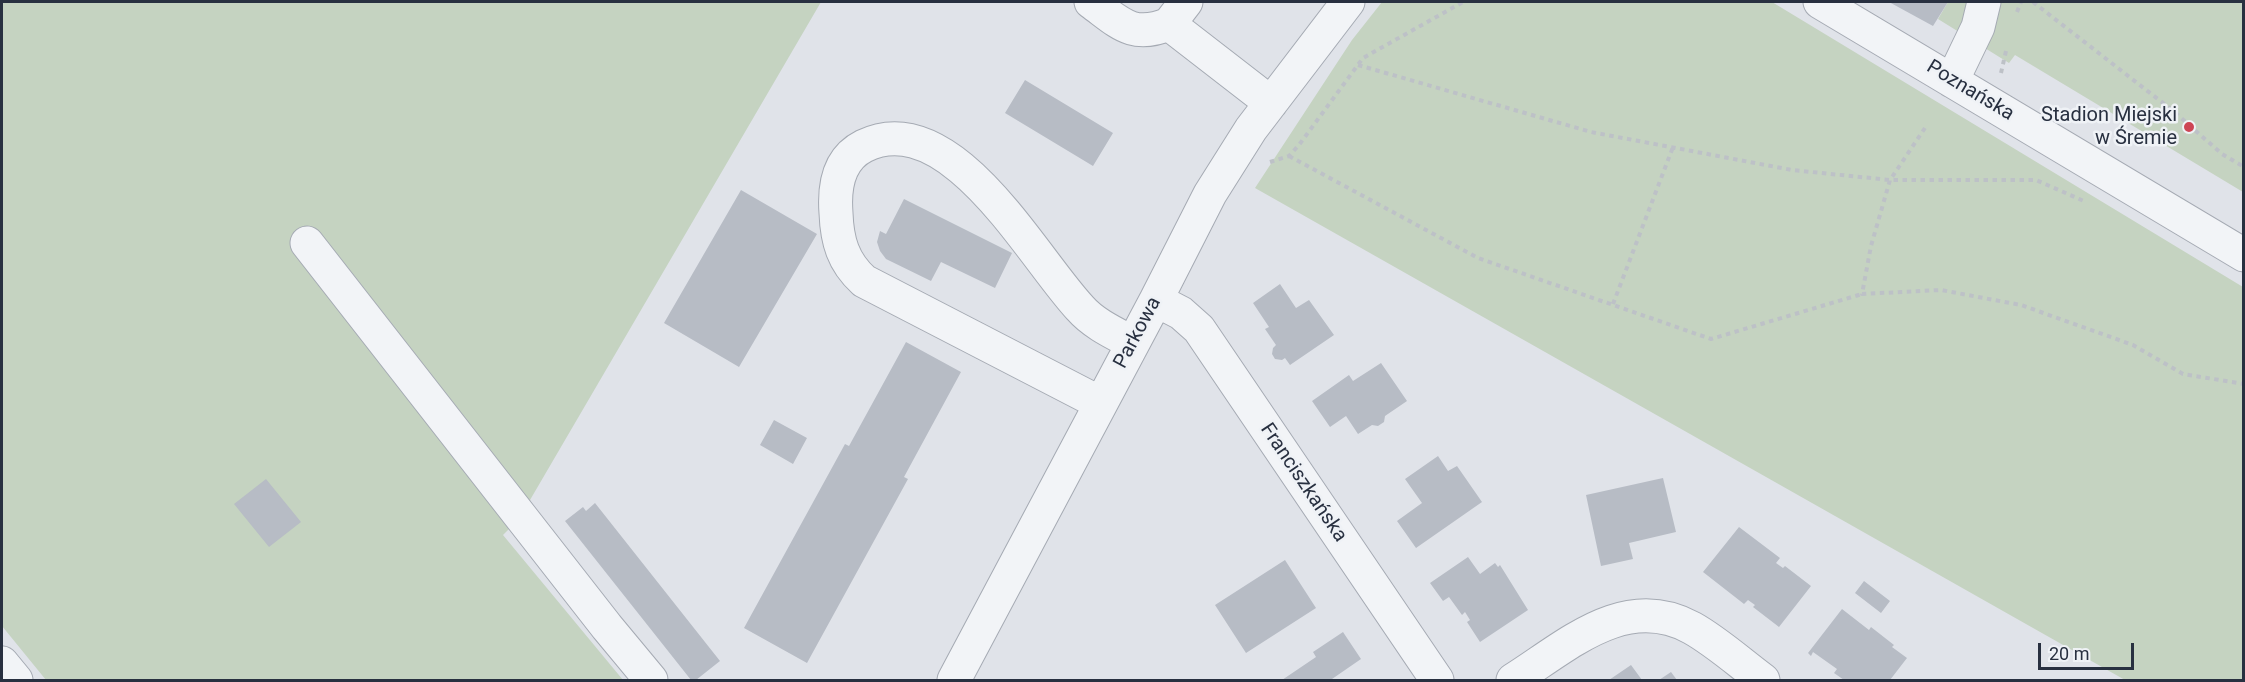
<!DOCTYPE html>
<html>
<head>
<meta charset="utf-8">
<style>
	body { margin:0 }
	#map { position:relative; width:2245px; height:682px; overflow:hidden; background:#e0e3e9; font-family:Roboto,sans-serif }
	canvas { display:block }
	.frame { position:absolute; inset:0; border:3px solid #283040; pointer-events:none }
	.scale { position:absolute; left:2038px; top:643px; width:96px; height:27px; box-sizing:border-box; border:3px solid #283040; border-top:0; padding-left:8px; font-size:18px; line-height:21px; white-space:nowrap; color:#283040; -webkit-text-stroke:4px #eff2f6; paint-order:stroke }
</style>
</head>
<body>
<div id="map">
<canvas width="2245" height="682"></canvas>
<div class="frame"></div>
<div class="scale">20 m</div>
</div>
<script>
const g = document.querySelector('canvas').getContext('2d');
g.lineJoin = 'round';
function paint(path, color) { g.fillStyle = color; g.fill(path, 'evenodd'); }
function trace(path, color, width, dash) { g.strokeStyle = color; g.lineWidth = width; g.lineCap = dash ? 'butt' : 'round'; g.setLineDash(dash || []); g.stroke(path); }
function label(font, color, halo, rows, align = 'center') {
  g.font = font + ' Roboto,sans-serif'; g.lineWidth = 5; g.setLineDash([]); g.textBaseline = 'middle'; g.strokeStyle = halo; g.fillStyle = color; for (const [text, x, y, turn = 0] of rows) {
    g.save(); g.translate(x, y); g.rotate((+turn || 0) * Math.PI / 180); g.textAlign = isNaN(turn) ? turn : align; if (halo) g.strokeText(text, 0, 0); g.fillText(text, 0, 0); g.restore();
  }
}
paint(new Path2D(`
	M2 2H821L530 500 533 505 503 535 623 680H46L2 626Z
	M1382 2H1772L2243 287V680H2125L1255 188 1352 40Z
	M1948 2H2243V192L2015 55 2009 63 1938 19Z`), '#c5d3c1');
paint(new Path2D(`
	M1889 2H1948L1933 26Z
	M1025 80 1113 133 1093 166 1005 113Z
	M741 190 817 234 739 367 664 323Z
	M904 199 1012 253 995 288 941 262 931 281 886 259 880 251 877 242 880 231 886 234Z
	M1280 284 1296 308 1309 300 1334 335 1290 365 1285 358 1282 360 1275 359 1272 354 1273 348 1276 345 1265 329 1269 327 1253 303Z
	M906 342 961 372 904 477 908 479 807 663 744 628 845 444 849 446Z
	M1381 363 1407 401 1385 416 1384 422 1378 426 1372 425 1358 434 1346 416 1330 427 1312 401 1349 375 1353 381Z
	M774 420 807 438 793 464 760 445Z
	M1438 456 1448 471 1457 466 1482 502 1416 548 1397 521 1422 503 1405 479Z
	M1663 478 1676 532 1629 543 1633 559 1601 566 1586 495Z
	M266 479 301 522 269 547 234 504Z
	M595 503 720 661 696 680H691L565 521 583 507 586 511Z
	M1739 527 1780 558 1776 563 1783 568 1785 566 1811 586 1779 627 1753 607 1755 605 1748 600 1744 604 1703 572Z
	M1468 557 1480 574 1495 563 1498 567 1500 565 1528 610 1480 642 1467 622 1470 620 1465 612 1462 615 1449 597 1443 601 1430 583Z
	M1285 560 1316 608 1246 653 1215 605Z
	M1864 581 1890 601 1881 613 1855 593Z
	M1842 609 1869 630 1871 627 1894 645 1892 647 1907 658 1890 680H1844L1834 673 1837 669 1813 652 1811 656 1808 653Z
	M1343 632 1361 659 1332 679 1333 680H1282L1316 657 1313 652Z
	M1631 665 1642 680H1609Z
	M1671 672 1677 680H1659Z`), '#b7bcc5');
const minor = new Path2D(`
	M1091 2C1120 23 1132 39 1169 24
	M1186 2 1169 24 1271 103
	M1820 2 2244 255
	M1952 81 1978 27 1984 2
	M307 243 607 627 651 680
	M1156 300 1181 313 1199 329 1437 680
	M1100 403 864 281C843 262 837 241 836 213 834 187 838 159 864 146 951 104 1032 257 1080 308 1094 324 1114 333 1133 343
	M2 663 16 680
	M954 680 1156 300 1210 194 1251 129 1348 2
	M1513 680C1567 646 1625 591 1692 628 1717 642 1740 663 1763 680`);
trace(minor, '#a5aab3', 35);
trace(new Path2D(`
	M2033 2 2172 110 2222 154 2244 167
	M2017 12 2021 2
	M1358 65 1591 132 1792 170 1890 180H2036L2086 202
	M2001 73 2006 51
	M1925 128 1890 180 1871 246 1862 294 1941 290 2021 305 2133 345 2183 374 2244 384
	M1289 156 1478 258 1711 339 1862 294
	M1270 162 1289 156 1299 145 1363 58 1463 2
	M1613 304 1673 147`), '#bdc1c7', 4, [4.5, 4.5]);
trace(minor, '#f2f4f7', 33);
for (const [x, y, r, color] of [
	[2189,127,6,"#cd4554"]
]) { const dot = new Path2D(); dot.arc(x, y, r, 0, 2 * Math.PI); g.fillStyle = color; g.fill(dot); trace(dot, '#eff2f6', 2); }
label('20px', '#283040', '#eff2f6', [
	["Poznańska",1970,91,31],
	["Parkowa",1138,333,-62],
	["Franciszkańska",1303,483,56]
]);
label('20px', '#283040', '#eff2f6', [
	["Stadion Miejski",2177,116],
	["w Śremie",2177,139]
], 'right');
</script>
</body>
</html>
